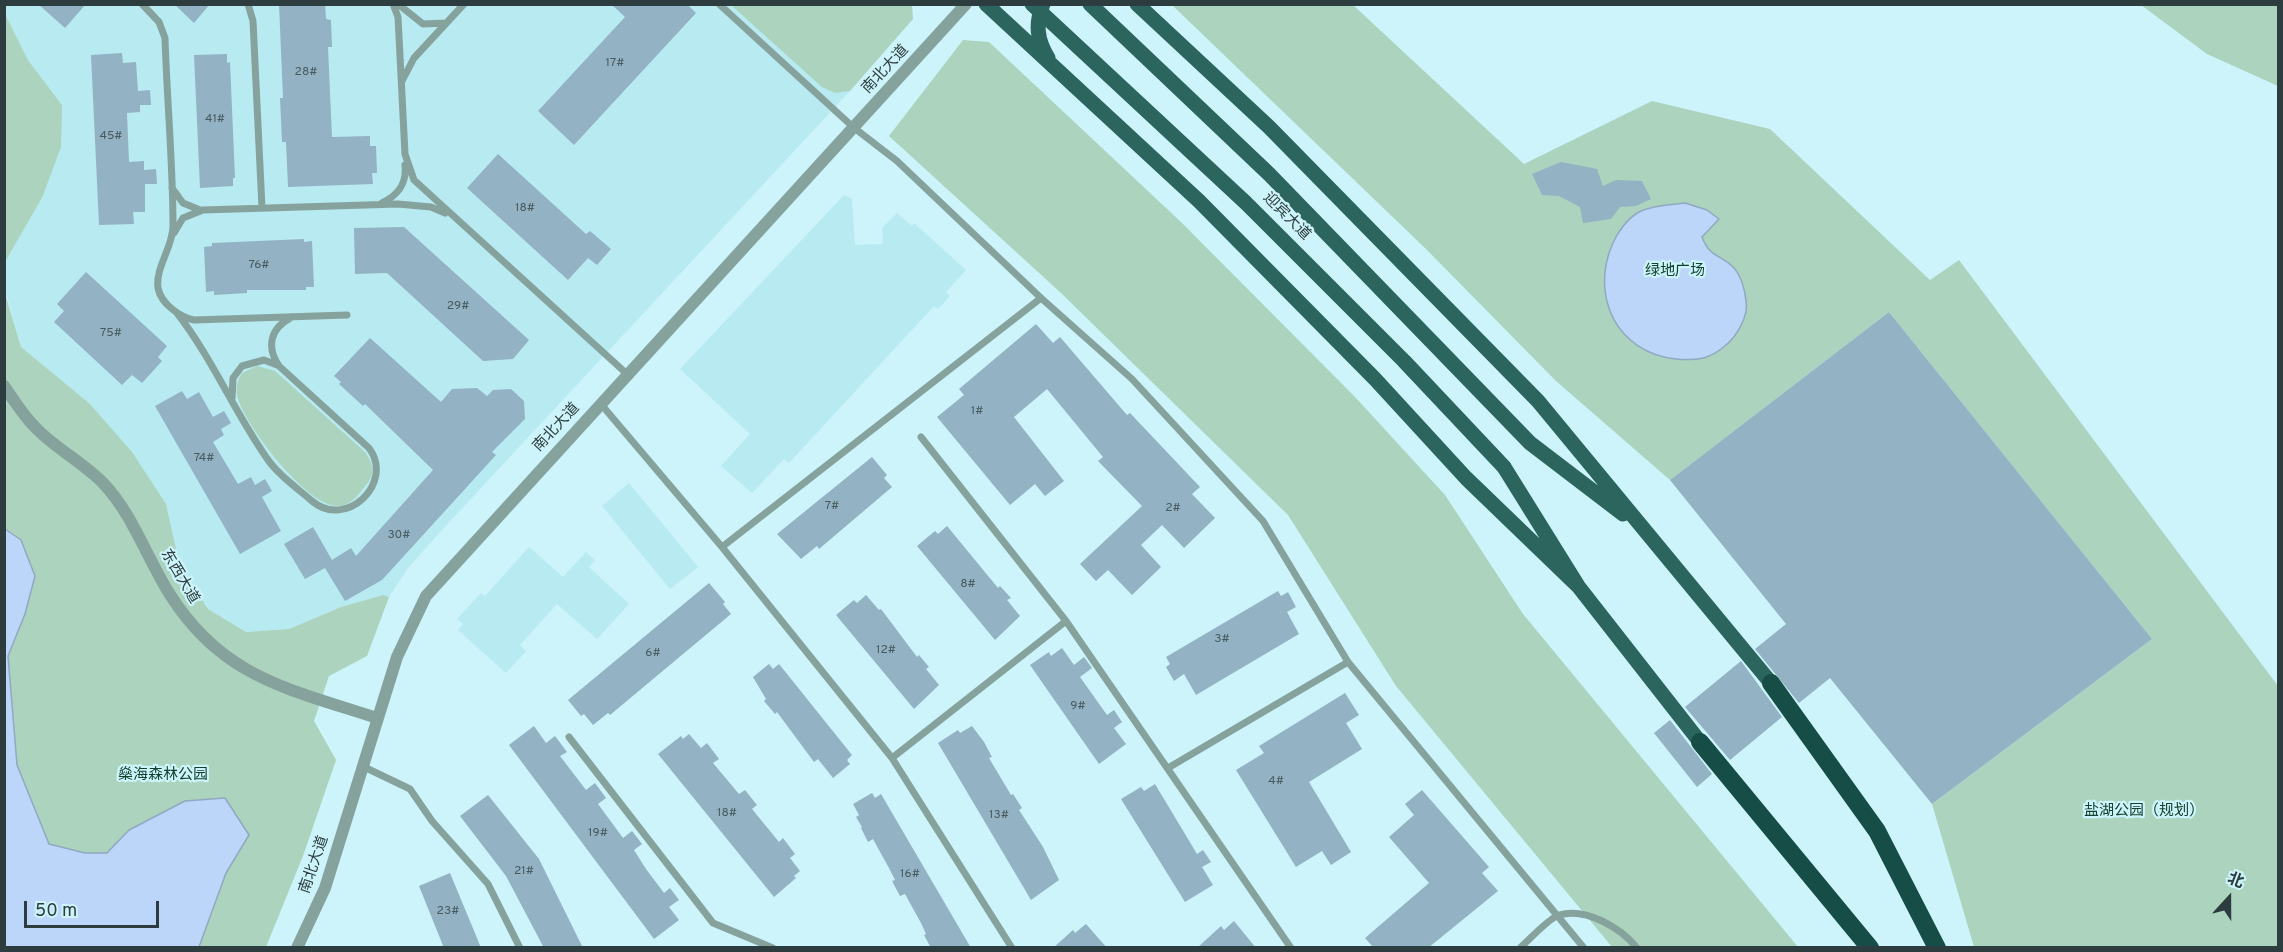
<!DOCTYPE html>
<html>
<head>
<meta charset="utf-8">
<style>
	body { margin:0 }
	#map { position:relative; width:2283px; height:952px; overflow:hidden; background:#ccf4fa; font-family:Overpass,"Noto Sans SC",sans-serif }
	canvas { display:block }
	.frame { position:absolute; inset:0; border:6px solid #2d3d3f; pointer-events:none }
	.north { position:absolute; left:2199px; top:868px; width:60px; height:60px; -webkit-text-stroke:4px #ccf4fa; paint-order:stroke; rotate:21deg; font-size:16px; font-weight:700; line-height:24px; text-align:center; color:#2d3d3f }
	.north::after { content:''; display:block; margin:auto; width:21px; height:27px; background:#2d3d3f; clip-path:polygon(50% 0,100% 100%,50% 72%,0 100%) }
	.scale { position:absolute; left:24px; top:901px; width:135px; height:27px; box-sizing:border-box; border:3px solid #2d3d3f; border-top:0; padding-left:8px; font-size:18px; line-height:21px; white-space:nowrap; color:#2d3d3f; -webkit-text-stroke:4px #ccf4fa; paint-order:stroke }
</style>
</head>
<body>
<div id="map">
<canvas width="2283" height="952"></canvas>
<div class="frame"></div>
<div class="north">北</div>
<div class="scale">50 m</div>
</div>
<script>
const g = document.querySelector('canvas').getContext('2d');
g.lineJoin = 'round';
function paint(path, color) { g.fillStyle = color; g.fill(path, 'evenodd'); }
function trace(path, color, width, dash) { g.strokeStyle = color; g.lineWidth = width; g.lineCap = dash ? 'butt' : 'round'; g.setLineDash(dash || []); g.stroke(path); }
function label(font, color, halo, rows, align = 'center') {
  g.font = font + ' Overpass,"Noto Sans SC",sans-serif'; g.lineWidth = 4.5; g.setLineDash([]); g.textBaseline = 'middle'; g.strokeStyle = halo; g.fillStyle = color; for (const [text, x, y, turn = 0] of rows) {
    g.save(); g.translate(x, y); g.rotate((+turn || 0) * Math.PI / 180); g.textAlign = isNaN(turn) ? turn : align; if (halo) g.strokeText(text, 0, 0); g.fillText(text, 0, 0); g.restore();
  }
}
paint(new Path2D(`
	M5 4 755 5 850 91 441 531 408 568 389 597 383 595 341 607 289 629 246 632 208 609 180 567 166 504 89 403 21 347 5 290V262L42 198 62 105 28 60 5 14Z
	M844 195 852 199 855 245 883 244 882 228 897 213 912 226 914 223 966 270 946 292 950 296 938 309 934 306 789 463 784 459 752 493 721 466 750 434 680 369Z
	M629 483 698 567 670 589 602 506Z
	M529 547 563 577 586 552 595 560 589 567 629 604 597 639 557 604 520 645 526 651 506 673 458 630 463 624 457 619 481 593 485 596Z`), '#b8eaf2');
paint(new Path2D(`
	M731 5H912L913 19 850 91 835 93 822 87Z
	M1172 5H1353L1524 164 1652 101 1770 129 1930 280 1959 260 2278 686V947H1974L1932 804 2152 639 1889 312 1670 480 1556 381 1426 249Z
	M2141 5H2278V86L2207 54Z
	M5 14 28 60 62 105 61 147 42 198 5 262Z
	M963 40 989 42 1182 223 1356 398 1445 495 1523 614 1798 947H1612L1396 686 1288 515 1061 293 889 136Z
	M4 290 21 347 89 403 132 452 166 504 180 567 208 609 246 632 289 629 341 607 383 595 389 597 367 656 329 676 314 721 336 760 303 856 266 947H5Z
	M257 366 275 371 365 452C373 463 376 474 366 485 359 494 351 506 338 506 307 507 247 427 238 399 235 389 237 381 242 373Z`), '#abd3bd');
const water = new Path2D(`
	M1685 203 1707 210 1719 219 1702 237C1710 258 1720 254 1733 267 1741 275 1745 290 1746 301 1749 315 1737 336 1726 345 1710 359 1698 361 1676 359 1618 353 1590 298 1612 245 1617 233 1628 217 1641 211 1655 205 1670 205 1685 203Z
	M5 529 21 540 35 576 25 614 8 656 17 765 49 844 85 853H107L129 830 185 801 225 798 249 835 226 873 199 947H5Z`);
paint(water, '#bcd6fa');
trace(water, '#91a8c2', 1.5);
paint(new Path2D(`
	M38 4H86L65 28Z
	M174 4H210L194 23Z
	M279 4H325L326 19 331 20 332 47H328L332 137 370 136V146H376L377 173H372L373 184 288 187 286 142H282L280 98H283Z
	M611 4H687L696 13 574 145 538 111 625 17Z
	M122 53 123 63 136 62 138 91 150 90 151 105H140V112L127 113 129 162 144 161V170L156 169 157 184H145V212H133L134 224 99 225 91 55Z
	M227 54V63L230 62 235 178H233V186L200 188 194 55Z
	M498 154 586 234 590 231 611 249 597 265 588 258 568 280 467 188Z
	M1561 162 1597 169 1603 186 1616 180 1642 181 1651 199 1636 206 1620 207 1611 219 1583 223 1580 207 1559 196 1542 195 1532 174Z
	M404 227 529 340 513 359 483 361 387 273 355 274 354 228Z
	M304 239V242L312 241 314 287H306V290H247V293L214 295V291L206 292 204 247 212 246V243Z
	M86 272 167 346 158 357 162 361 142 383 132 375 122 385 54 322 64 311 57 304Z
	M1889 312 2152 639 1932 804 1830 678 1799 703 1755 649 1786 624 1670 480Z
	M1036 324 1053 343 1060 337 1127 415 1130 413 1200 487 1192 494 1215 518 1184 548 1162 525 1141 545 1161 567 1132 595 1108 570 1096 581 1080 564 1142 506 1098 461 1103 457 1047 389 1014 417 1064 481 1045 496 1035 484 1010 505 937 417 964 395 959 389Z
	M370 338 441 402 452 389 477 388 487 396 493 390 511 389 524 401 525 419 492 452 496 455 382 580 345 601 325 568 305 579 284 544 313 527 332 560 351 548 356 556 433 470 365 404 363 406 339 384 341 382 334 376Z
	M182 391 187 399 199 392 213 417 224 411 231 423 221 429 224 435 213 442 238 484 251 477 255 485 265 479 272 491 262 497 281 531 240 554 155 406Z
	M872 457 887 475 884 478 892 487 819 549 817 546 801 559 777 534Z
	M947 526 998 588 1000 586 1011 598 1007 600 1020 616 995 640 917 546 935 531 938 534Z
	M709 583 725 602 723 604 731 614 610 715 608 713 593 725 584 714 581 716 568 700Z
	M1278 591 1281 596 1288 592 1296 607 1287 612 1299 634 1196 695 1184 674 1174 681 1166 667 1170 664 1166 657Z
	M866 595 879 610 881 609 917 657 919 655 929 667 926 669 939 685 914 709 836 615 854 600 857 603Z
	M1062 648 1074 665 1084 657 1092 668 1080 677 1107 715 1114 710 1122 722 1114 728 1126 744 1099 764 1030 665 1049 652 1051 656Z
	M1741 661 1782 717 1730 760 1685 707Z
	M769 664 773 669 779 664 852 755 847 760 850 764 833 778 818 759 814 762 777 712 775 714 764 701 766 699 753 677Z
	M1345 693 1359 715 1346 723 1362 749 1309 782 1351 852 1331 865 1322 851 1296 867 1236 770 1264 753 1259 746Z
	M1670 720 1712 774 1697 787 1654 733Z
	M534 726 546 743 555 736 567 752 560 756 586 790 595 783 606 798 598 804 623 838 632 831 642 844 634 850 646 869 664 893 670 888 679 900 669 907 679 920 654 939 509 745Z
	M972 726 984 742 992 757 989 758 1011 795 1013 794 1022 808 1019 810 1043 847 1059 880 1031 900 938 743 958 730 960 733Z
	M689 734 701 748 707 743 719 759 713 763 739 794 745 790 757 805 752 809 779 842 783 838 795 854 790 858 800 871 794 876 796 878 774 897 658 754 681 736 683 739Z
	M1155 784 1197 854 1203 850 1211 862 1202 867 1213 885 1185 902 1121 799 1141 787 1144 791Z
	M1422 790 1489 867 1482 873 1498 891 1428 948H1374L1365 938 1429 883 1389 837 1414 815 1405 804Z
	M872 793 875 798 881 794 971 948H931L924 935 926 934 921 923 905 894 900 896 892 881 895 880 889 868 873 839 868 842 861 828 862 827 856 817 859 815 853 804Z
	M488 795 539 859 583 948H544L506 876 460 816Z
	M450 873 477 938 481 948H444L419 886Z
	M1234 921 1256 948H1197L1221 926 1224 930Z
	M1086 924 1107 948H1053L1073 930 1075 933Z`), '#93b2c4');
trace(new Path2D(`
	M142 4 159 22 165 38C167 101 173 164 173 226 173 247 155 268 158 288 161 304 180 317 194 320L347 315
	M248 4 253 21 262 208
	M393 4 398 17 405 154 414 180 627 374
	M398 4 423 24 446 23
	M719 4 853 127 897 161 1041 298
	M402 81 414 58 464 4
	M172 188 183 203 200 210
	M382 203C398 195 407 184 405 165
	M174 233 183 218 203 210 398 204 431 207 445 213
	M177 313C212 358 234 411 266 457 277 474 297 488 312 501 346 530 395 483 369 448L279 366C266 347 270 328 292 317
	M232 398 233 378 242 366 264 360 277 365
	M600 403 722 547 892 758 1012 948
	M921 437 1066 621 1291 948
	M722 547 1041 298 1132 379 1263 521 1348 662 1584 948
	M569 737 713 923 773 948
	M892 758 1066 621
	M362 766 410 789 432 821 488 884 520 948
	M1168 768 1348 662
	M1520 948C1529 940 1549 918 1559 915 1586 907 1621 928 1637 948`), '#86a29d', 7);
trace(new Path2D(`
	M4 386C13 399 23 415 34 426 54 448 83 462 104 484 133 515 147 558 169 593 222 678 289 689 377 718`), '#86a29d', 12);
trace(new Path2D(`
	M297 948 325 888 397 657 426 596 966 4`), '#86a29d', 12);
trace(new Path2D(`
	M986 4 1199 201 1375 379 1466 478 1578 586
	M1043 4C1035 24 1037 40 1048 58
	M1090 4 1269 174 1530 443 1623 514
	M1137 4 1269 127 1538 401 1771 683
	M1504 467 1578 586 1700 742`), '#2c655e', 15);
trace(new Path2D(`
	M1771 683 1877 831 1937 948
	M1700 742 1870 948`), '#164d46', 18);
trace(new Path2D(`
	M1032 4 1246 203 1404 361 1504 467`), '#2c655e', 15);
label('12px', '#465a60', null, [
	["17#",615,64],
	["28#",306,73],
	["41#",215,120],
	["45#",111,137],
	["18#",525,209],
	["76#",259,266],
	["29#",458,307],
	["75#",111,334],
	["1#",977,412],
	["74#",204,459],
	["7#",832,507],
	["2#",1173,509],
	["30#",399,536],
	["8#",968,585],
	["3#",1222,640],
	["12#",886,651],
	["6#",653,654],
	["9#",1078,707],
	["4#",1276,782],
	["18#",727,814],
	["13#",999,816],
	["19#",598,834],
	["21#",524,872],
	["16#",910,875],
	["23#",448,912]
]);
label('15px', '#2d3d3f', '#ccf4fa', [
	["南北大道",886,70,-47],
	["迎宾大道",1286,217,45],
	["南北大道",557,428,-47],
	["东西大道",179,577,59],
	["南北大道",315,865,-71]
]);
label('15px', '#14412d', '#ccf4fa', [
	["绿地广场",1675,272],
	["燊海森林公园",163,776],
	["盐湖公园（规划）",2144,812]
]);
</script>
</body>
</html>
